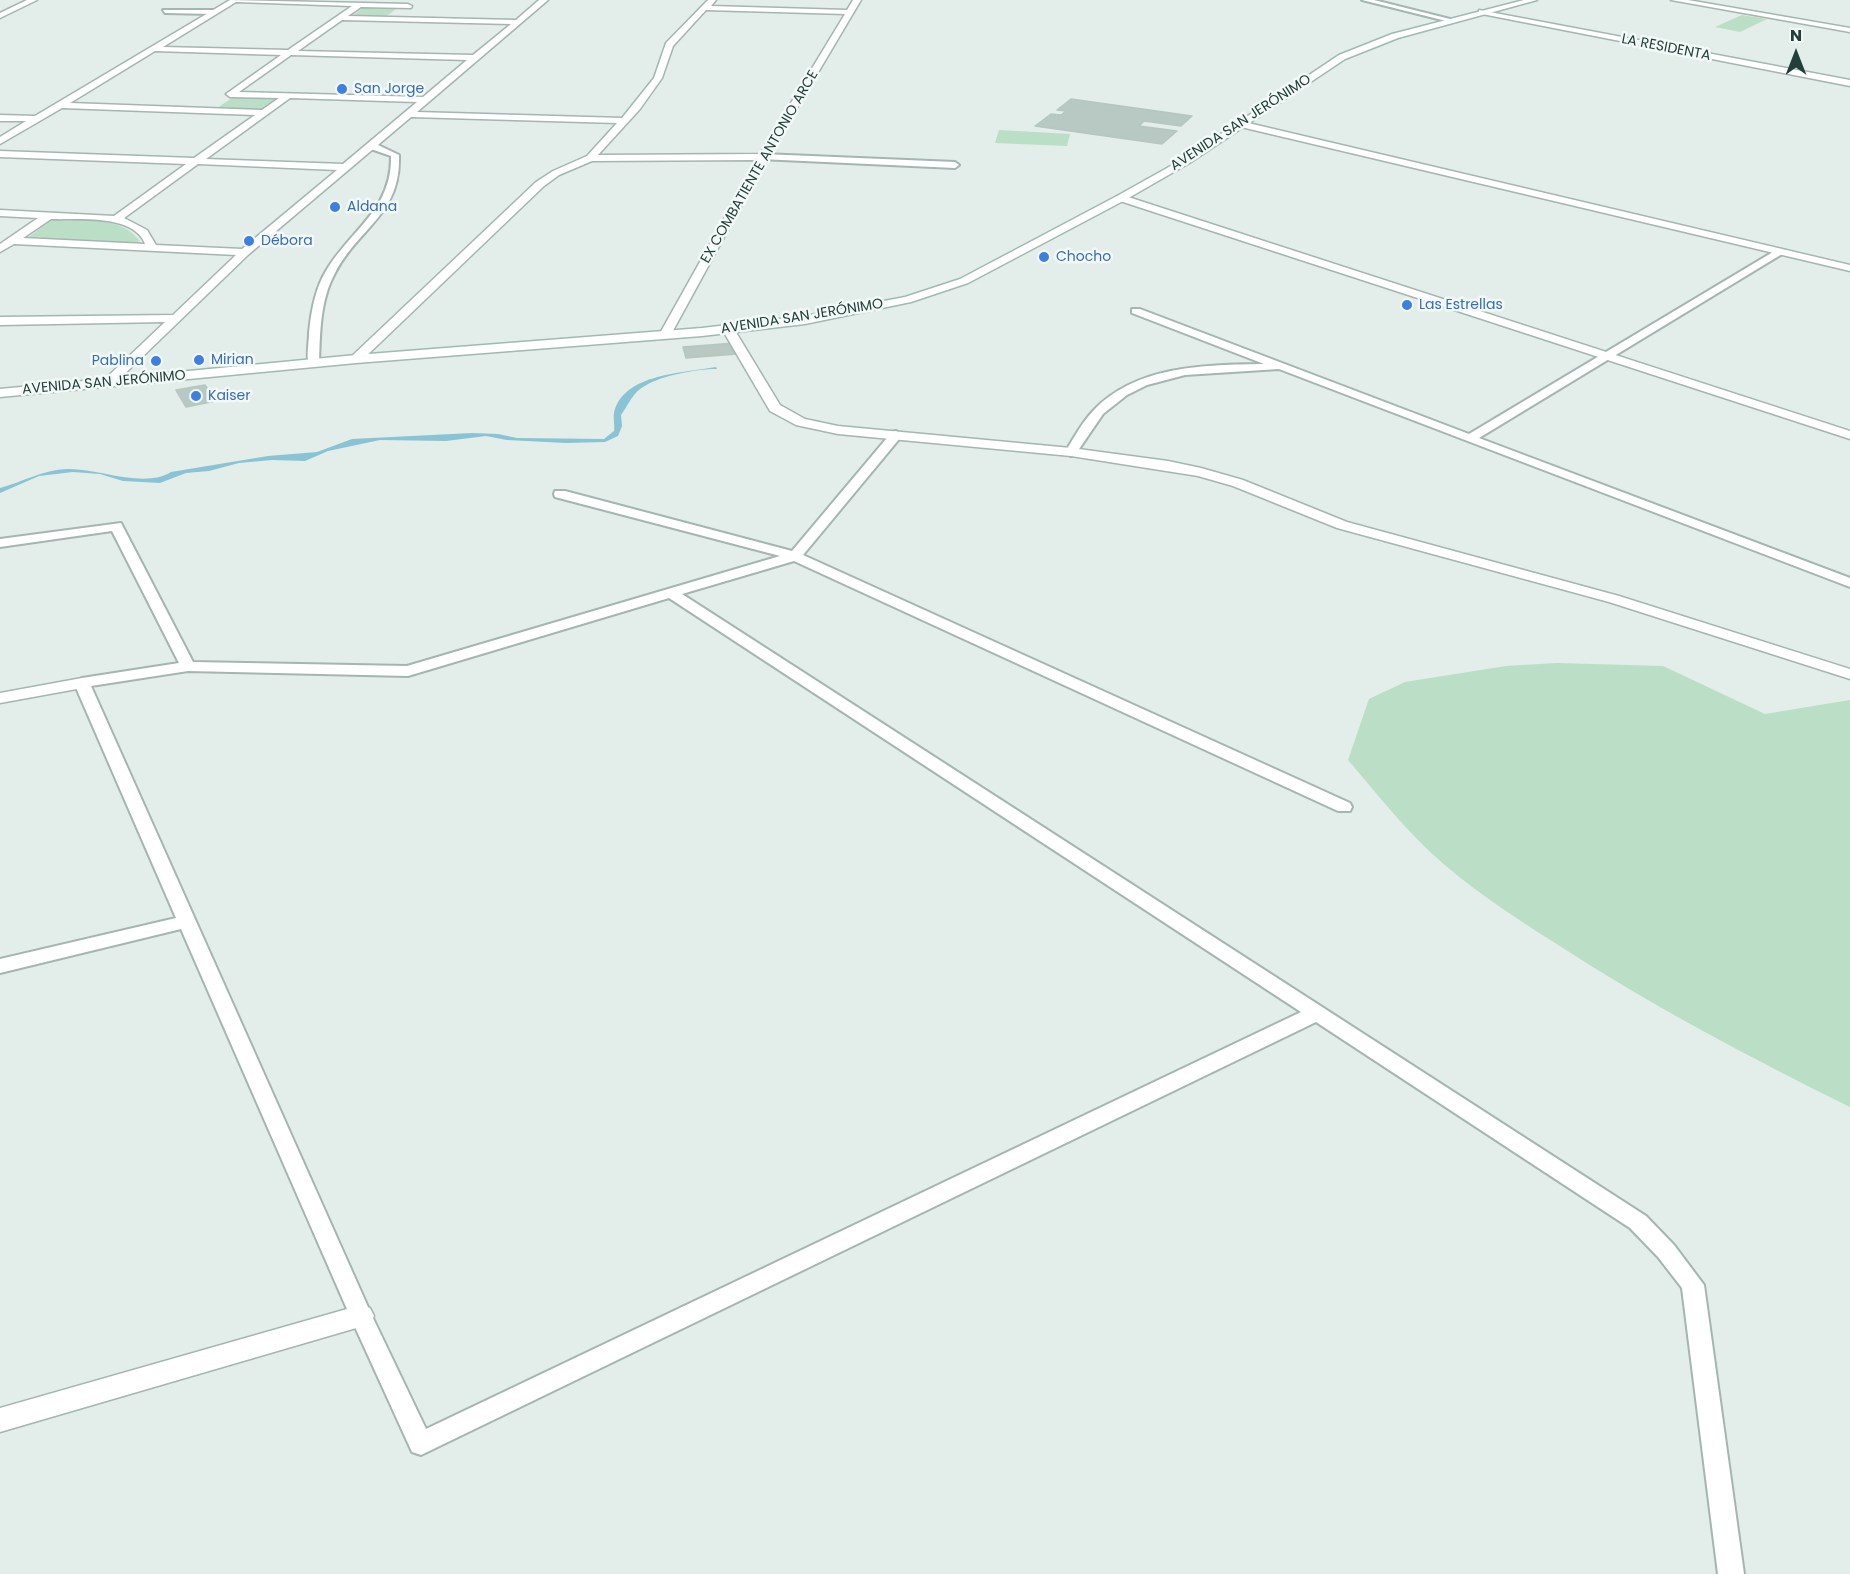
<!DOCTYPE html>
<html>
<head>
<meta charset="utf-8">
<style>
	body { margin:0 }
	#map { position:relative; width:1850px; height:1574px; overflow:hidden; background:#e3ede9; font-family:Poppins,sans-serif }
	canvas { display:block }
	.north { position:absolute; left:1766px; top:24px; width:60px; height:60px; -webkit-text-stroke:4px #f3f9f7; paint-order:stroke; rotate:0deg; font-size:16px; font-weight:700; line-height:24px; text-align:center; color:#223f39 }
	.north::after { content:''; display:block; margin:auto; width:21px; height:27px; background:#223f39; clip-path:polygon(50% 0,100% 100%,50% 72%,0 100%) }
</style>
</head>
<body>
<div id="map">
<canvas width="1850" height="1574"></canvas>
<div class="north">N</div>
</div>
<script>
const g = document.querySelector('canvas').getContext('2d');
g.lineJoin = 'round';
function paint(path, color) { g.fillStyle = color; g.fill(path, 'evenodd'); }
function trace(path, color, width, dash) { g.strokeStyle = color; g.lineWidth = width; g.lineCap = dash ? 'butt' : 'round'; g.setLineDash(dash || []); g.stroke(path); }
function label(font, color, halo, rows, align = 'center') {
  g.font = font + ' Poppins,sans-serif'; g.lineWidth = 5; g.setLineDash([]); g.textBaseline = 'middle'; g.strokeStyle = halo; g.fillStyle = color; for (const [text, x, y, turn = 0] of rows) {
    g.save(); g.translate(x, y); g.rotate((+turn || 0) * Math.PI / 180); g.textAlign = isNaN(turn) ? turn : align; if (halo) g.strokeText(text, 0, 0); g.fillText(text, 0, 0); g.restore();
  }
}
paint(new Path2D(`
	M364 7H399L385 17 352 16Z
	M1742 15 1767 19 1740 32 1715 27Z
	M235 96 278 98 260 110 217 108Z
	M999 130 1070 134 1067 146 995 143Z
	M56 220C84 221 122 216 140 241L135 243 29 237 50 221Z
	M1557 663 1663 666 1765 714 1850 700V1107C1749 1057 1650 1005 1555 943 1511 915 1465 885 1427 849 1398 821 1374 790 1348 760L1369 699 1405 682 1506 666Z`), '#bbdec7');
paint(new Path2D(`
	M716 367 717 369C695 369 657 376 640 389 632 395 627 407 621 415L622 426 618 436 605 442 566 443 507 440 486 436 446 441 380 440 328 451 305 461 272 460 239 463 209 471 186 473 160 483 123 481 100 474 73 472 39 476 0 493V488C22 482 43 470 67 469 97 468 145 489 171 472L268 456 317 452 352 439 472 433 498 434 517 438 604 439 614 431C615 425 613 418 614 413 623 373 685 373 716 367Z`), '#8ac3d3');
const building = new Path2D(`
	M1071 99 1192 116 1181 126 1144 121 1139 126 1177 131 1162 144 1035 126 1051 114 1061 115 1066 111 1057 110Z
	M735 343 737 354 686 358 683 347Z
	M205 385 216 401 186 407 176 390Z`);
paint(building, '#b8c8c2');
trace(building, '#b5c7c0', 1.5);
const lane = new Path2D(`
	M1362 0H1374L1454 20 1450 22Z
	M163 10H213L217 12 213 14 165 13Z
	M373 140 378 145 399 155C401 215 359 227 335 273 320 300 320 333 319 363L313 366 309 365C306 356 309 343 309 333 311 312 315 289 326 271 351 229 392 210 391 156L371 149 369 143Z
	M763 154 955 162 959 165 955 168 760 159 759 157Z
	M1778 249 1787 251 1479 438 1850 578V587L1279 369 1185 375 1147 385 1127 395 1103 414 1075 455 1071 456 1065 452C1074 438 1082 422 1094 410 1137 365 1206 365 1264 364L1132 313V309H1140L1469 434Z
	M896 431 902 435 900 438 803 555 1350 803 1352 807 1350 811H1338L794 561 682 594 1646 1216 1674 1245 1704 1285 1744 1574H1718L1682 1288 1658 1257 1630 1228 1316 1022 421 1455 412 1452 350 1316 181 929 0 973V959L176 918 74 683 82 678 179 663 112 531 0 547V539L121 523 193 662 407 666 780 556 555 497 554 494 555 491H565L792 551 892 432ZM669 598 1301 1012 426 1429 372 1316 91 686 188 671 408 676Z`);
const street = new Path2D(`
	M27 0H37L0 18V13Z
	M230 0 408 4 412 6 411 8 361 7 348 16 516 20 539 0H548L417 112 622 118 654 78 666 43 708 0H716L711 6 847 10 853 0H861L765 162 669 338H661L659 335 757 160 592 161 559 175 544 186 360 362H352V356L536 182 553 171 587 156 617 123 411 117 249 254 112 386H104L102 383 104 380 165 322 0 325V317L173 315 236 255 14 244 0 252V244L38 218 0 216V210L114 216 186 164 0 157V151L194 158 255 115 62 108 0 144V137L26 121H0V115L35 116ZM236 2 352 6 288 50 163 47ZM706 10 845 14 760 154 598 155 640 109 662 78 673 46ZM342 20 511 24 473 55 298 51ZM155 51 281 55 226 94 230 97 279 98 262 110 70 103ZM291 55 467 60 423 97 239 92ZM290 98 417 102 343 164 206 159ZM198 164 337 170 242 249 156 245 147 230 124 218ZM51 219C78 220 134 214 145 244L23 238Z
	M1671 0H1688L1850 28V32Z
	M1479 10 1850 80V86L1482 14H1479Z
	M1244 122 1850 265V271L1241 127V123Z
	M1117 196H1125L1850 431V439L1117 200Z
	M728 325 734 329 780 405 805 419 838 426 1071 448 1168 461 1201 468 1243 480 1347 522 1619 596 1850 669V679L1609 602 1337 528 1233 486 1198 476 1071 456 838 434 796 425 770 411 722 329Z
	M82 678 88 679 90 683 88 687 0 703V693Z
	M361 1305 370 1308 374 1316 370 1324 0 1432V1408Z`);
const secondary = new Path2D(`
	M1524 0H1537L1398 38 1345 59 1191 162 1125 200 968 283 911 302 805 324 702 336 356 363 0 397V389L356 355 702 328 805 316 905 297 960 279 1117 196 1185 158 1339 55 1392 34Z`);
trace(lane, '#a5b5b1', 4);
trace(street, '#a5b5b1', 3);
trace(secondary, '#a1b9b2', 3);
paint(lane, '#fff');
paint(street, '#fff');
paint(secondary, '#fff');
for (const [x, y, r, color] of [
	[342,89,6,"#3f7fe0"],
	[335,207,6,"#3f7fe0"],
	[249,241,6,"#3f7fe0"],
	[1044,257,6,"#3f7fe0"],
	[1407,305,6,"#3f7fe0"],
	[199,360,6,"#3f7fe0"],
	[156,361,6,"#3f7fe0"],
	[196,396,6,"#3f7fe0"]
]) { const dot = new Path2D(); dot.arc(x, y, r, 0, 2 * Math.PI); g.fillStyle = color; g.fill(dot); trace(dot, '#f3f9f7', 2); }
label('14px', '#223f39', '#f3f9f7', [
	["LA RESIDENTA",1666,48,11],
	["AVENIDA SAN JERÓNIMO",1241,123,-33],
	["EX COMBATIENTE ANTONIO ARCE",760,167,-60],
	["AVENIDA SAN JERÓNIMO",802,317,-9],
	["AVENIDA SAN JERÓNIMO",104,383,-5]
]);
label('14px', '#366cbe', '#f3f9f7', [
	["San Jorge",354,89],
	["Aldana",347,207],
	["Débora",261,241],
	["Chocho",1056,257],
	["Las Estrellas",1419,305],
	["Mirian",211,360],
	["Pablina",144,361,"right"],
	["Kaiser",208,396]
], 'left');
</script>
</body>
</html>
